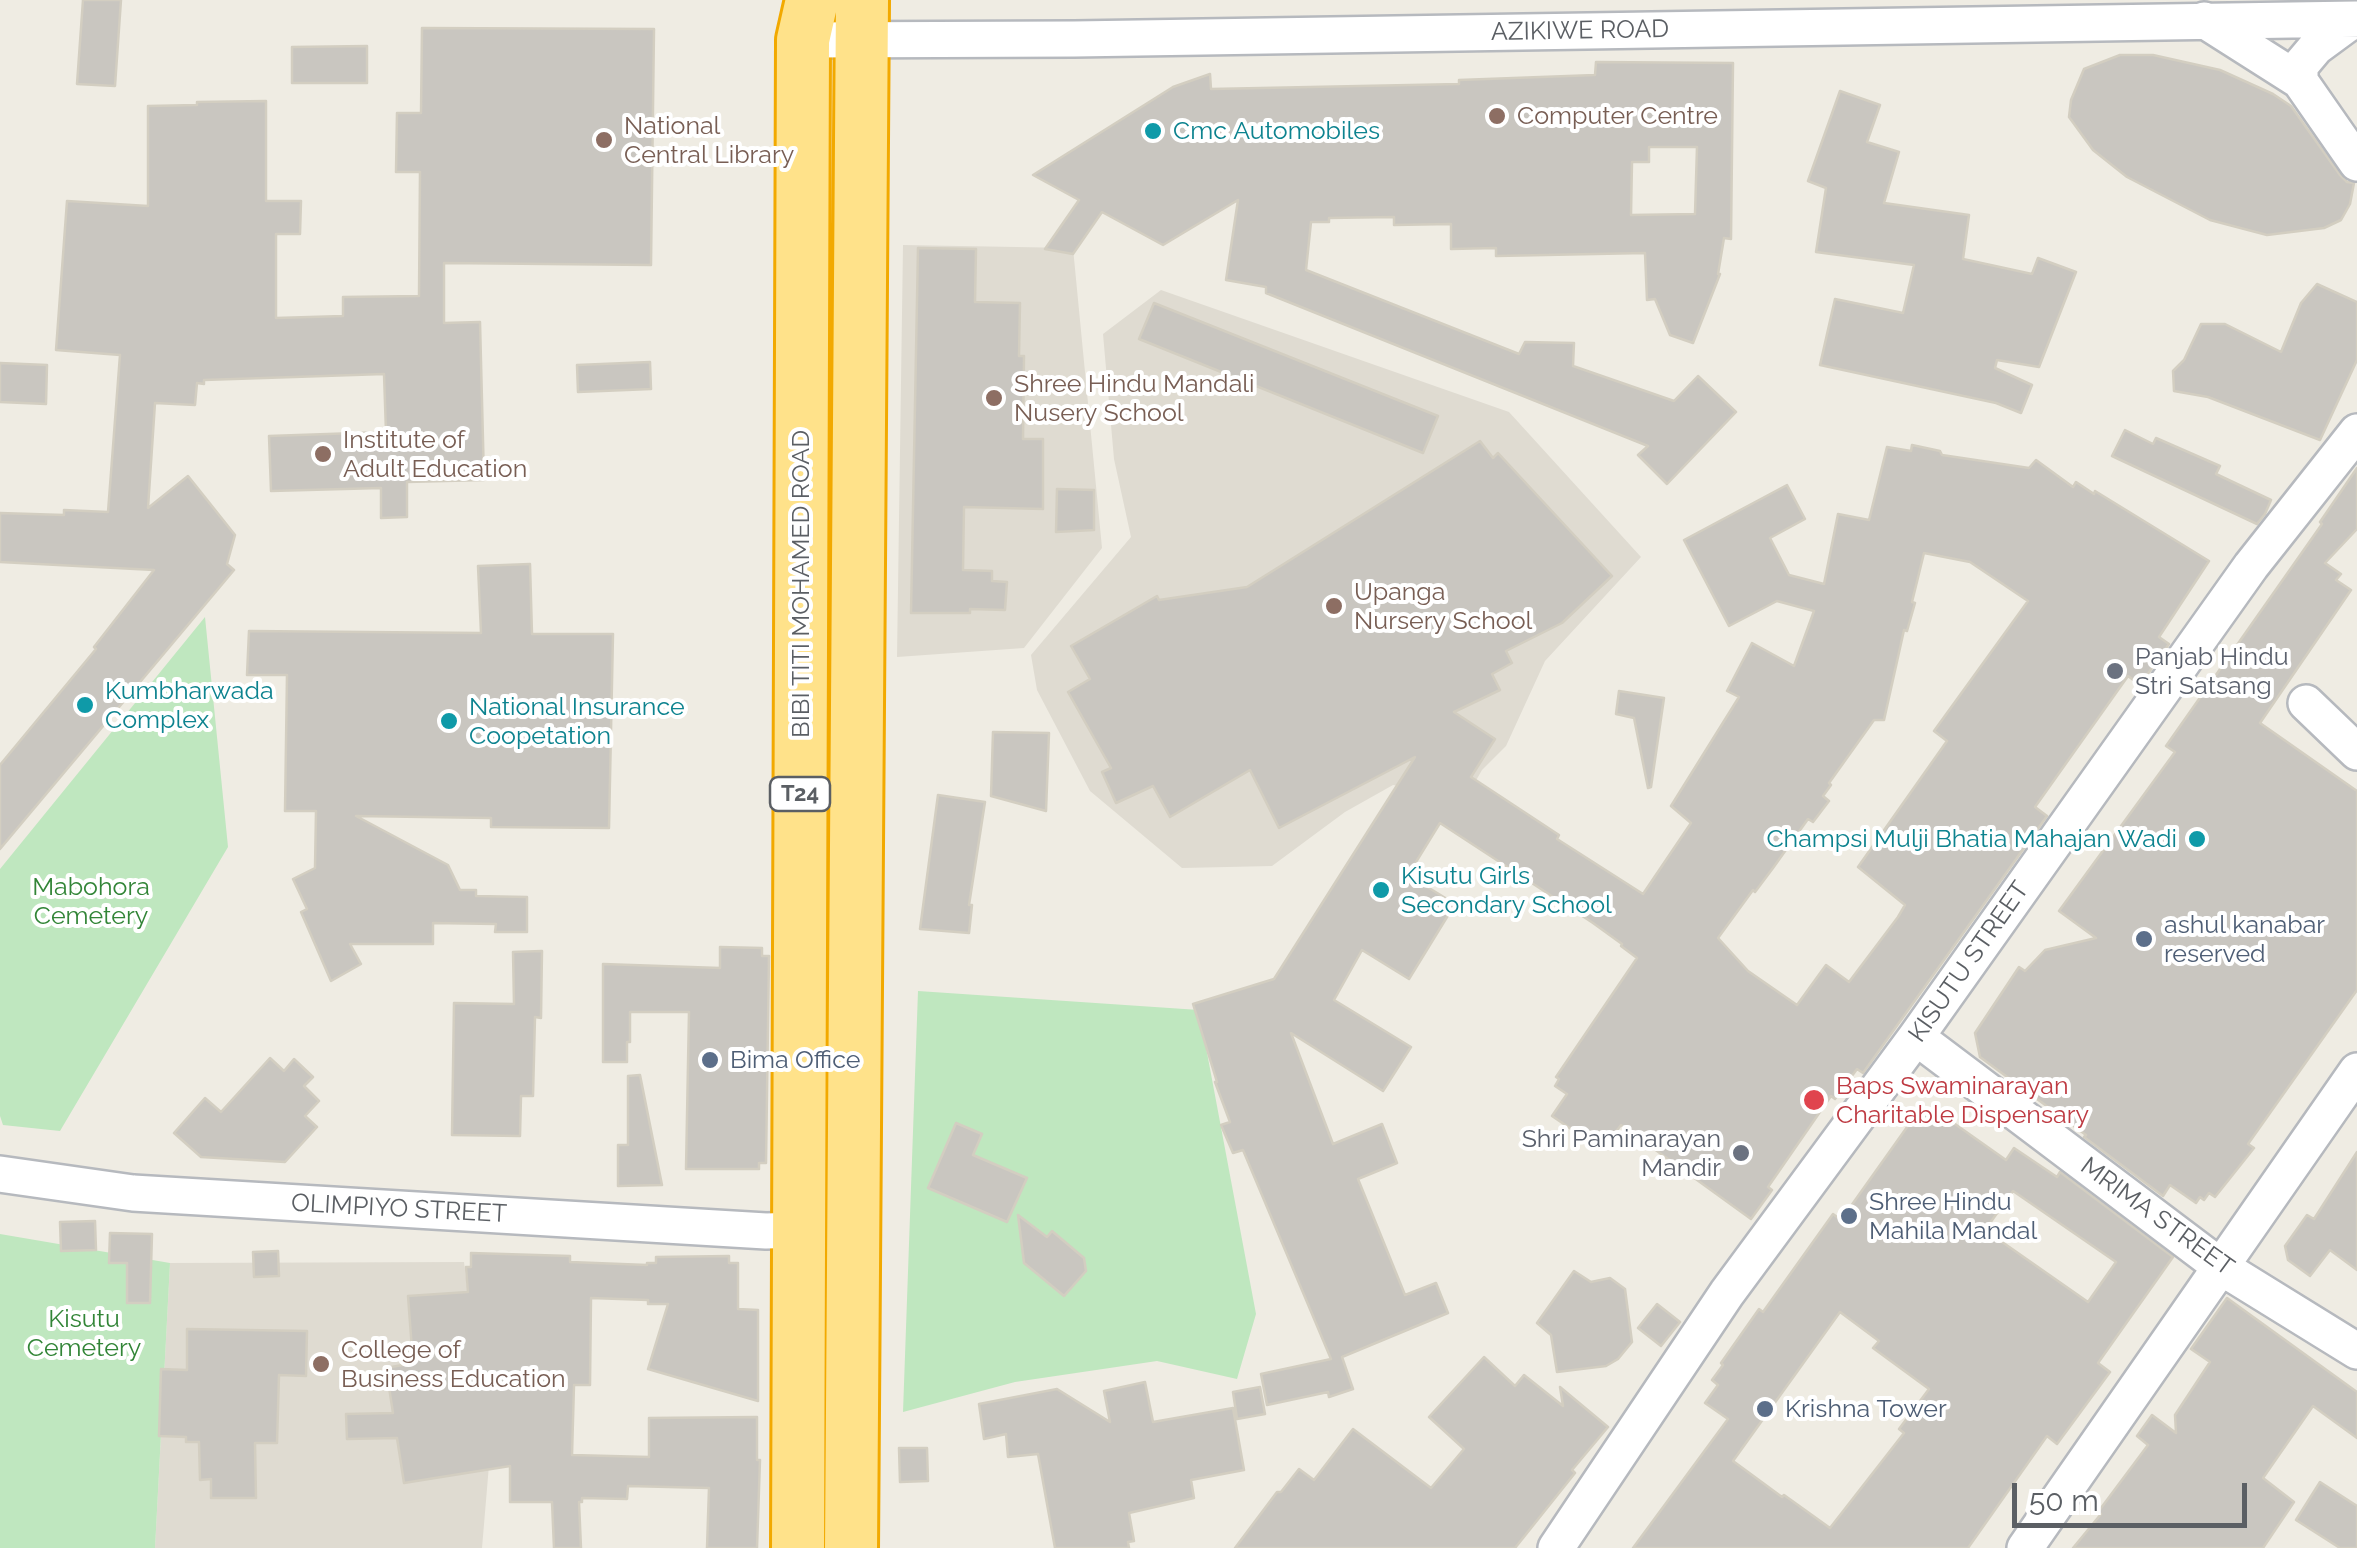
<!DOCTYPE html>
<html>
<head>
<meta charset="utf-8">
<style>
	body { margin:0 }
	#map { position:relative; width:2357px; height:1548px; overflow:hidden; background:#efece3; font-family:Raleway,sans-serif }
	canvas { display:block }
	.scale { position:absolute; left:2012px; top:1483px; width:235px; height:45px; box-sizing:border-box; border:5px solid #5b5f64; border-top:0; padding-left:12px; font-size:30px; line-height:35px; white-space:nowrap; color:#5b5f64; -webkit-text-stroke:8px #fff; paint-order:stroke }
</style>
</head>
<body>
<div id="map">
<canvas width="2357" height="1548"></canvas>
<div class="scale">50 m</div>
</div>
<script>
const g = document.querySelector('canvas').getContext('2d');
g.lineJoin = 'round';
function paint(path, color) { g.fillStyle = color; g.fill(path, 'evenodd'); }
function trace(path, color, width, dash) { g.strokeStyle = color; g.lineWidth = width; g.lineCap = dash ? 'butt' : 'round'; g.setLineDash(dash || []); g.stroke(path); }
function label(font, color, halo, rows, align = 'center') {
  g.font = font + ' Raleway,sans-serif'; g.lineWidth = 8; g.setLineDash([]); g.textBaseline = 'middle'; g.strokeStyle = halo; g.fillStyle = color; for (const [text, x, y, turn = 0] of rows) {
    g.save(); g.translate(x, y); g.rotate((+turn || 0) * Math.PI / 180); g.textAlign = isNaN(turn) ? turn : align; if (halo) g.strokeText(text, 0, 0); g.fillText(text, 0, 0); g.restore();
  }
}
paint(new Path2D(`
	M903 245 1073 248 1102 548 1024 648 897 657Z
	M1161 290 1509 412 1641 557 1545 661 1506 746 1482 770 1474 784 1451 795 1393 785 1345 812 1272 866 1182 868 1090 791 1037 690 1031 655 1131 537 1114 459 1103 334Z
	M464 1262 489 1465 482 1548H155L170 1263Z`), '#dfdbd1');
paint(new Path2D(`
	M205 617 228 847 60 1131 3 1125 0 1116V869Z
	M918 991 1199 1010 1256 1314 1237 1379 1157 1361 1015 1382 903 1412Z
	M0 1234 170 1263 155 1548H0Z`), '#bfe7bf');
const building = new Path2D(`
	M83 0H121L115 86 77 84Z
	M422 28 654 29 651 265 444 263V323L480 322 484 480 407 482V517L381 518V488L271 491 269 436 386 432 384 374 204 380V384L197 383 195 405 155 403 148 508 188 476 235 535 227 564 234 570 0 849V765L96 649 94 647 154 570 0 562V513L64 515V510L108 512 120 355 56 350 67 201 148 206V106L197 105V102L266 101V201H301L300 234H276V318L343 316V297L419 296 420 172H396L397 113H421Z
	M367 46V83H292V47Z
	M2120 55H2153L2220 70 2273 94 2291 106 2340 175 2347 182 2354 183 2350 204 2341 220 2324 228 2267 235 2210 220 2127 177 2093 150 2069 117 2071 100 2084 69Z
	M1596 62 1733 63 1731 239 1724 238 1718 274H1720L1693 343 1670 335 1655 299 1647 300 1645 253 1496 256V248L1451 249V224L1394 225V217L1329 218V222H1311L1306 270 1519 354 1525 342 1574 343 1573 366 1674 401 1698 376 1736 412 1667 484 1638 455 1648 446 1266 293V287L1226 280 1238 200 1163 245 1102 212 1073 254 1045 249 1079 200 1033 175 1173 87 1210 74 1211 89 1459 84V80L1595 75ZM1649 147H1697L1695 214 1631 215 1632 162H1649Z
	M1840 91 1880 105 1867 142 1899 152 1884 203 1969 215 1963 259 2032 274 2038 258 2076 272 2039 367 1997 360 1995 368 2032 385 2021 413 1996 403 1820 365 1835 299 1903 313 1914 265 1816 252 1826 188 1808 181Z
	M918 248 976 249 975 302 1020 303 1019 356H1024L1023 439H1043V509L964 507 963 570 992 571V581L1007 582 1005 610 970 609V613H911Z
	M2317 284 2357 302V360L2320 440 2208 397 2174 391 2173 371 2184 360 2201 324H2225L2281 352 2301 303Z
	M1154 303 1438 416 1423 453 1139 339Z
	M650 362 651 389 578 392 577 365Z
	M0 363 47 365 46 404 0 402Z
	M2125 430 2153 444 2156 438 2220 466 2216 474 2271 500 2265 514 2257 524 2112 456Z
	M1480 441 1493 458 1498 453 1612 576 1562 623 1506 651 1512 663 1492 674 1500 690 1454 712 1495 739 1471 777 1559 835 1557 839 1643 894 1691 823 1671 806 1739 697 1727 691 1752 643 1794 666 1814 611 1777 601 1729 626 1684 540 1787 485 1805 519 1770 538 1789 575 1824 584 1838 514 1869 520 1887 447 1911 451 1912 445 1940 451 1942 455 2029 468 2036 460 2073 487 2076 482 2094 494 2095 491 2209 561 2159 637 2169 644 2140 685 2128 676 2035 807 2047 816 1863 1073 1857 1069 1835 1099 1831 1096 1768 1187 1772 1190 1751 1219 1621 1125 1605 1146 1580 1128 1577 1133 1552 1116 1567 1094 1555 1086 1559 1079 1556 1077 1637 958 1621 946 1622 944 1593 923 1440 823 1408 875 1455 904 1409 979 1362 950 1334 1000 1411 1047 1383 1091 1291 1033 1333 1144 1382 1124 1397 1163 1358 1179 1405 1295 1436 1283 1448 1313 1342 1357 1353 1389 1329 1397 1328 1392 1267 1405 1261 1374 1331 1359 1243 1150 1233 1153 1221 1125 1230 1122 1215 1082H1217L1193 1004 1274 979 1415 757 1279 828 1250 770 1170 817 1153 786 1116 803 1102 772 1111 768 1068 692 1090 679 1071 646 1157 596 1159 600 1247 587ZM1924 553 1970 562 2028 601 1934 731 1947 741 1858 867 1905 905 1898 917 1849 982 1826 965 1797 1005 1748 971 1718 938 1753 890 1755 892 1773 868 1808 819 1813 822 1829 801 1823 796 1831 785 1829 783 1874 720H1884L1904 630 1907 631 1915 603 1912 602Z
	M2357 468V529L2325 563 2341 574 2336 580 2351 590 2260 723 2357 791V990L2248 1144 2254 1148 2215 1197 2209 1193 2204 1200 2200 1197 2196 1203 2170 1185 2163 1196 2084 1137 2086 1135 1980 1057 1975 1033 2019 967 2025 971 2045 950 2096 938 2059 911 2175 752 2166 746 2322 524 2320 522Z
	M1057 489 1094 490V530L1056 532Z
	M530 564 532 634H613L609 828 491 827V818L356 816 448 865 460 890H476V896L527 897V932H495L496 924 433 923V944H350L361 964 331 981 301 912 307 909 293 879 315 868 316 811H285L287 675H247L249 631 481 633 478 566Z
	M1619 691 1664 698 1651 787 1648 788 1634 718 1616 714Z
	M993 732 1049 733 1046 811 991 796Z
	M938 795 985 802 969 905H972L969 933 920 929Z
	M720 947 762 948V956H769L766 1163H759V1169H686L689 1012H630V1042H627V1062H603V964L720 968Z
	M542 951 541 1018 535 1017 533 1096H521L520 1136 452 1135 454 1003 514 1004 513 952Z
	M270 1058 284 1071 294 1059 313 1077 304 1086 319 1101 305 1116 317 1127 285 1162 201 1157 174 1133 205 1098 221 1112Z
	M640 1075 662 1185 618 1186V1145H628V1076Z
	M1922 1106 1935 1116 1938 1112 2006 1160 2014 1148 2057 1177 2060 1172 2173 1257 2098 1363 2110 1372 2057 1444 2047 1436 1968 1548H1633L1728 1419 1705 1403 1718 1385 1712 1380 1723 1365 1721 1363 1759 1309 1763 1312 1833 1214 1841 1220ZM2013 1191 2116 1262 2088 1302 1985 1230ZM1840 1312 1879 1341 1873 1348 1929 1389 1899 1429 1904 1433 1830 1528 1784 1495 1782 1497 1733 1461Z
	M956 1123 982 1134 973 1155 1027 1178 1007 1222 928 1188Z
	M2357 1152V1270L2330 1250 2310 1276 2288 1260 2285 1246 2307 1215 2314 1219Z
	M1018 1215 1047 1237 1052 1231 1084 1258 1086 1271 1064 1296 1024 1263Z
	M95 1221 96 1250 61 1251 60 1222Z
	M110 1233 152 1234 150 1303H127V1263H109Z
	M278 1251 279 1276 254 1277 253 1252Z
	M471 1253 570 1256V1262L647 1265V1263H656V1257L729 1256V1263H738V1309L758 1310V1401L648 1369 668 1304H648V1300L591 1298 590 1385H574L572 1455 649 1457V1418L757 1417V1460H760L757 1548H707L709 1488 628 1486 627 1499 582 1498V1502H579L581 1548H554L552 1502H510V1466L404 1483 397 1438 347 1439 346 1414 393 1413 386 1368 413 1363 408 1296 468 1292 466 1267H471Z
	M1574 1271 1591 1282 1610 1278 1625 1289 1632 1342 1618 1359 1606 1366 1557 1372 1551 1335 1537 1323Z
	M2227 1298 2357 1392V1438L2313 1406 2263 1478 2294 1502 2263 1548H2073L2101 1514 2098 1512 2148 1445 2137 1436 2152 1415 2176 1433 2175 1415 2210 1362 2191 1349Z
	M1657 1304 1680 1322 1661 1346 1638 1328Z
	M187 1329 307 1331 306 1376 279 1375 277 1443H255L256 1498H211V1479L200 1480 199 1442H186V1437L159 1436 161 1369 187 1370Z
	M1484 1357 1515 1386 1524 1375 1563 1406 1560 1387 1608 1427 1572 1470 1575 1473 1515 1548H1235L1277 1492H1281L1299 1469 1314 1480 1353 1429 1431 1488 1464 1449 1429 1417Z
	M1145 1382 1153 1422 1233 1408 1244 1470 1191 1480 1194 1498 1129 1513 1134 1541 1128 1542 1129 1548H1055L1038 1454 1008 1457 1006 1434 984 1439 979 1404 1057 1389 1110 1422 1104 1391Z
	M1260 1387 1265 1414 1237 1419 1233 1392Z
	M899 1448H927L928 1481 900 1482Z
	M2320 1482 2357 1506V1548H2340L2296 1520Z`);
paint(building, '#c9c6c0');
trace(building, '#d3cec1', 2.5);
const minor = new Path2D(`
	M2204 20 2300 81 2357 163
	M803 40 1074 39 2357 19
	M2300 81V66L2316 47 2353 20
	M2306 703 2357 752
	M1916 1037 2221 1267 2357 1351
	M0 1174 133 1193 766 1231 799 1230
	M1556 1548 1727 1293 1916 1037 2251 566 2357 432
	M2025 1548 2357 1071`);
const highway = new Path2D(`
	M798 1548 803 40 812 0
	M851 1548 862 0`);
trace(minor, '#b6b9be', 40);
trace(highway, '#f2a900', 58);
trace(minor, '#fff', 35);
trace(highway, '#ffe28a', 52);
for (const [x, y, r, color] of [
	[1497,116,10,"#8d6e63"],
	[1153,131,10,"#0f9aa8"],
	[604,140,10,"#8d6e63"],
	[994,398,10,"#8d6e63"],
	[323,454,10,"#8d6e63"],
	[1334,606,10,"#8d6e63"],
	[2115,671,10,"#6b7280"],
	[85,705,10,"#0f9aa8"],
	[449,721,10,"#0f9aa8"],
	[2197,839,10,"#0f9aa8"],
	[1381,890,10,"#0f9aa8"],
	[2144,939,10,"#5c6f8a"],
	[710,1060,10,"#5c6f8a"],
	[1814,1100,12,"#e0444e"],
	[1741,1153,10,"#6b7280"],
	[1849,1216,10,"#5c6f8a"],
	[321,1364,10,"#8d6e63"],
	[1765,1409,10,"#5c6f8a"]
]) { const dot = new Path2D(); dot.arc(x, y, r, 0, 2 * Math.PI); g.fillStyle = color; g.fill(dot); trace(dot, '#fff', 4); }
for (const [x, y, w] of [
	[800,794,60]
]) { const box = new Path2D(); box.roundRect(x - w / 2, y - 17, w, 34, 8); g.fillStyle = '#fff'; g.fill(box); trace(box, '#5b5f64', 2.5); }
label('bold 22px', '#5b5f64', null, [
	["T24",800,794]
]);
label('25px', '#5b5f64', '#fff', [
	["AZIKIWE ROAD",1580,31,-1],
	["BIBI TITI MOHAMED ROAD",801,584,-90],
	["KISUTU STREET",1969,962,-55],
	["OLIMPIYO STREET",399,1209,3],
	["MRIMA STREET",2157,1217,36]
]);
label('25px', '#785e54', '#fff', [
	["Computer Centre",1517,116],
	["National",624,126],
	["Central Library",624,155],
	["Shree Hindu Mandali",1014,384],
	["Nusery School",1014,413],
	["Institute of",343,440],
	["Adult Education",343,469],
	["Upanga",1354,592],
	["Nursery School",1354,621],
	["College of",341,1350],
	["Business Education",341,1379]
], 'left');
label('25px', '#0d838f', '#fff', [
	["Cmc Automobiles",1173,131],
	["Kumbharwada",105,691],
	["Complex",105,720],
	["National Insurance",469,707],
	["Coopetation",469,736],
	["Champsi Mulji Bhatia Mahajan Wadi",2177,839,"right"],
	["Kisutu Girls",1401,876],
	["Secondary School",1401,905]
], 'left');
label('25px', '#5b616d', '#fff', [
	["Panjab Hindu",2135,657],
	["Stri Satsang",2135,686],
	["Shri Paminarayan",1721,1139,"right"],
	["Mandir",1721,1168,"right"]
], 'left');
label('25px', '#328537', '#fff', [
	["Mabohora",91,887],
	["Cemetery",91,916],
	["Kisutu",84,1319],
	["Cemetery",84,1348]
]);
label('25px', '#4e5e75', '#fff', [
	["ashul kanabar",2164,925],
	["reserved",2164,954],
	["Bima Office",730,1060],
	["Shree Hindu",1869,1202],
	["Mahila Mandal",1869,1231],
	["Krishna Tower",1785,1409]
], 'left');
label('25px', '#be3a42', '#fff', [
	["Baps Swaminarayan",1836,1086],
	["Charitable Dispensary",1836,1115]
], 'left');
</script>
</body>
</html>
